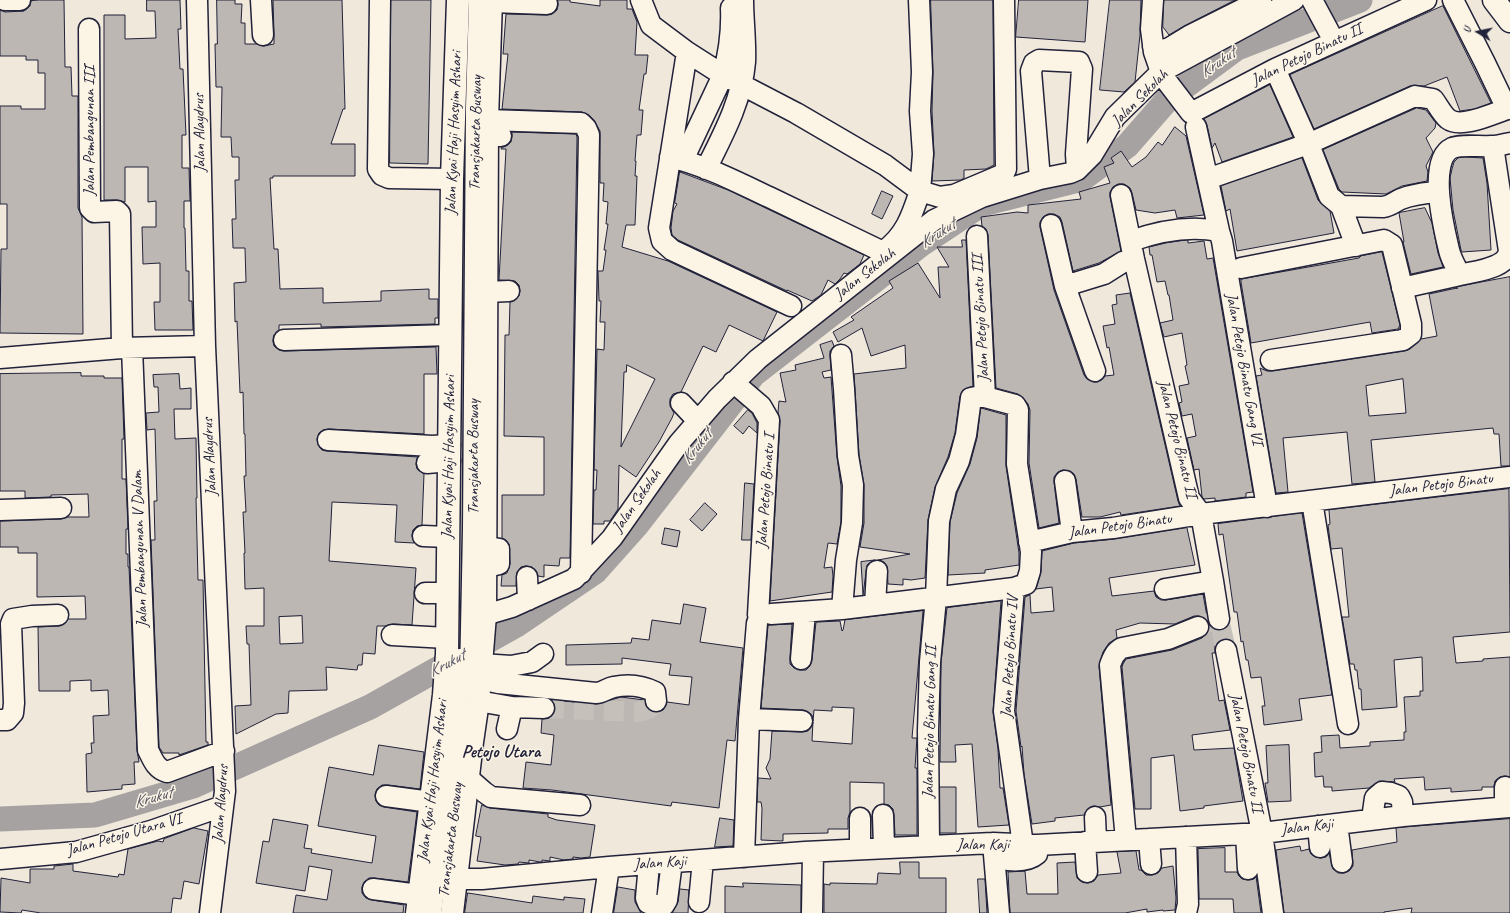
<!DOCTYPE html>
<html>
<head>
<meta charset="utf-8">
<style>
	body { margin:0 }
	#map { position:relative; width:1510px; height:913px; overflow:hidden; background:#efe8db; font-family:Caveat,sans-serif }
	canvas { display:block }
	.north { position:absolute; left:1458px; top:12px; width:40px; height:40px; -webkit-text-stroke:3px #fcf5e5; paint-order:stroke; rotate:280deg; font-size:11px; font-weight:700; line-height:16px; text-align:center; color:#22223b }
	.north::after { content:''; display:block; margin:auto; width:14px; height:18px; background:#22223b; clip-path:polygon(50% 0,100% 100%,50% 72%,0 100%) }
</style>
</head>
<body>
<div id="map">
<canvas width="1510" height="913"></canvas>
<div class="north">U</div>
</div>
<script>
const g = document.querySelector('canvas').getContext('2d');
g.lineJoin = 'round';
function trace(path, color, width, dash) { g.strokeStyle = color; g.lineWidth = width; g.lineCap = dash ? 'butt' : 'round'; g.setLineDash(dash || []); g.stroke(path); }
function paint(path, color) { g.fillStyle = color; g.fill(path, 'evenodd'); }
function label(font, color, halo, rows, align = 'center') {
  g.font = font + ' Caveat,sans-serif'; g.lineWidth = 3; g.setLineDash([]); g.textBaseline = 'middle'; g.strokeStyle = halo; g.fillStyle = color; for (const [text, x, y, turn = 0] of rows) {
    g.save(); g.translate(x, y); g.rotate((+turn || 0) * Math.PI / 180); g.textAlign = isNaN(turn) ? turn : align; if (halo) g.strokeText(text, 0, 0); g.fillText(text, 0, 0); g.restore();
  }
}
trace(new Path2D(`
	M0 819 95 815 193 786 370 707 518 624 595 572 636 526 753 375 923 243 982 204 1082 179 1127 146 1168 99 1237 48 1360 0`), '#a6a2a2', 25);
const building = new Path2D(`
	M40 0H64L65 67H71L72 96H78V208L82 217 83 334 0 333 1 249H7V204H0V106H21V109H45V73H38V60H26V56H0V10L5 12 24 11 30 6 31 1Z
	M147 0H180L181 29H178L180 69H183L186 135H182V168H189L190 201H184V228H185L186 271H189V301H192L193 330H155L154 302H160V263L143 264 142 227H156V201L148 202V167H125V202L117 200H104V15H125V39L156 38 155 11H147Z
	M217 0H235V4H242L241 23H245V44H257L263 46 274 44V34L273 0H342L345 109H343L331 144H355V176H273V178H270L274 249H278L280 289 323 288V303L381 301V291L429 289V299H438V318H435V324L321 327V324L279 325V330L274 335 273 341 274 346 279 350 284 351 436 347 437 374H424V434L329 429 323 430 319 433 317 439 318 445 322 450 327 451 418 457 416 464 417 469 424 474 422 525 417 526 413 530 412 536 414 543 395 542 397 505 332 502 329 561 416 568 412 625 393 624 385 626H377L375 654 363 653 362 665H358L357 670 326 667 327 690 289 691 288 713 276 714 236 734 235 706 251 705 249 644H247L246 626H264V588L245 589 244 553H245L243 512H246L244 476H246L245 434H244L243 392 240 393 237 321 235 322 234 283 246 282 245 248H233L232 219H236L235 180H239V157H232L231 137H221L222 87H216L215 44H217ZM302 616 303 643 280 644 279 617Z
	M391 0H431L428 164 390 163Z
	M558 0H570V2L600 6V0H627V9H632L637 22 635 55H648L646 74H644L639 110H643L641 135H637L635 161H636L635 176H637L635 225H626L622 247 668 261 777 312 763 341 729 325 716 352 703 346 681 392 673 394 670 399V406L674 413 672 418 659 442 636 477 619 465 618 509 610 521H604V524H593L594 490H596L597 470H594L597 349 604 350 605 322H600L601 301H599L598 271H603L606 250H604L608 224H606L608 202 603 201 604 183H600V131L594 120 589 115 582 112 502 109 508 54H503L506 14 547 15 552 14 557 10 558 5ZM627 365 655 379 621 447 624 372H626Z
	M931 0H993L994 165 986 169 964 170V178L961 180 932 181 934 153 932 111 933 72Z
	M1019 0H1088L1085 42 1016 37Z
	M1110 0H1141L1140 35 1135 82 1124 92 1100 90Z
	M1164 0H1235L1184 26 1169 35 1163 27Z
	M1443 6 1491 103 1474 109 1460 111 1447 77 1424 86H1410L1314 129 1290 75Z
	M1270 85 1293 137 1222 162 1215 143 1212 148 1207 125 1204 119Z
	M1417 108 1426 110 1436 123 1435 128 1426 138 1433 152 1426 166 1428 172 1427 181 1402 186 1386 194 1342 192 1339 189 1323 150Z
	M1175 127 1186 136 1204 215 1177 218 1175 210 1155 213 1136 210 1132 193 1130 188 1124 184H1118L1113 187 1110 192V197L1121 251 1099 263 1073 271 1062 222 1060 217 1054 214H1048L1043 217 1040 222V227L1054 290 1084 375 1087 379 1093 382H1098L1105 376 1114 375 1109 347 1107 348 1103 326 1115 324 1112 305 1117 304 1116 295 1130 293 1178 501 1180 506 1121 515 1120 512 1100 517H1082L1076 479 1074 474 1070 471 1063 470 1058 472 1054 477V482L1059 523 1039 528 1029 463 1030 410 1028 404 1024 399 1018 394 996 388 988 235 986 229 982 226 981 217 1017 212 1028 213V205L1081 199 1079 192 1110 183 1104 167 1114 163 1111 158 1121 151 1132 167 1146 157 1158 142 1162 145Z
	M512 132 576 134 577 137 570 558H560L559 566 544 565V577L538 576 536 571 532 567 526 566 521 567 517 572 516 586H501L502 575 507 573 510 564 509 544 506 540 502 538V495H544V437L504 436 505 335H509L510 302 515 300 519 296 520 291 519 285 515 281 499 280 506 149H501L502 147 506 146 511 142 512 136Z
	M1466 157 1483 158 1487 183 1491 250 1462 252 1461 250 1453 210 1450 178 1452 169 1454 162 1458 158Z
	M1302 158 1318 200 1330 211 1334 233 1237 251 1230 209 1226 211 1221 186Z
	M680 172 728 190 864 255 860 264 847 274 844 273 840 279 835 284 828 280 821 295 812 301 787 290V291L678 240 672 235 671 228 673 211 677 204 675 203Z
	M882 191 893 196 882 219 872 214Z
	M1425 208 1432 223 1438 253 1443 267 1411 274 1403 242H1404L1399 213Z
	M962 240H966L973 386 963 390 960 396 955 433 948 457 935 487 928 520 925 578 911 580 903 579V585L888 584 887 566 884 562 878 560 910 554 860 547 864 523V485L859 455 854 374 906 368 905 345 871 356 862 328 838 342 833 332 854 320 851 317 893 288 889 281 918 263 940 298 938 267H949L937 247H962Z
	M1186 240H1188V243L1204 241 1207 259 1213 258 1253 492 1246 493V497L1215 501V498L1204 499 1202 497 1199 469 1194 470 1187 438 1196 436 1192 414 1182 416 1179 403 1182 402 1179 386 1189 384 1185 366 1187 365 1182 333 1164 337 1160 323 1173 320 1169 295H1168L1165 281 1157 282 1152 255H1150L1149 247 1165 243Z
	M1382 252 1400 325 1398 329 1372 333 1370 322 1251 343 1241 282V279L1359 258 1361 256Z
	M1510 277V466H1501L1499 434H1494L1493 428 1371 440 1375 482 1352 484 1347 432 1283 438 1288 492 1276 493 1256 376 1262 375 1260 368 1267 371H1273L1405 351 1410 349 1421 339 1437 336 1429 294 1457 288V289V287ZM1403 379 1406 413 1369 416 1366 386Z
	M832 341 834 346 830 351V356L831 370 822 372 824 378 831 377 837 457 841 486V522L837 544 828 543 824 568 832 567 833 576 832 592 770 601 780 421 778 412 779 401 786 402 780 373 796 370 795 365 824 358 820 345Z
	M81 373V376H104V378H122L124 439H122V479H126L128 529H126V554H128V567H129L137 750 139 762H134L135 784 122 785V789L87 792 86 754 92 753 91 743H94L93 716 109 715 108 690 91 691V680L70 681V691H39L38 627 59 626 64 624 68 619H86L85 596 37 597V553H18V547H0V521L61 519 67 517H89L88 494 51 495V497L25 498V491H0V374Z
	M179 374 180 389 191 388V409H174L175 439 196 438 197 498H196L198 580H203L206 742H208V745L179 755V753H163L159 747 151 540H155L154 501H157L155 429 147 430 146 413 159 412 158 387H154L153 375Z
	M981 408 1006 415V466L1019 553V565L985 570V573L948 575 950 522 957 493 970 464 977 438Z
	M748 410 752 413 757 423V433L749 426 743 434 734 426Z
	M745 483 754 484 751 540H742Z
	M1509 489 1510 632 1453 637 1456 663 1483 661V659L1510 657V777L1505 776 1500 777 1495 781 1494 787H1482V790L1451 792V788L1425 790 1424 777 1394 779 1395 782 1379 781 1369 788 1332 791V787H1324L1323 776 1315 777 1314 753 1322 752 1321 736 1339 735 1340 748 1370 746V742L1404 740V732H1406L1404 697 1420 696V691H1423L1422 657 1394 660 1397 707 1362 710 1361 689H1359L1357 670H1355L1354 664H1350L1342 617H1349L1342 548 1331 549 1328 525 1330 524 1329 510Z
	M705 503 717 514 702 531 690 520Z
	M1302 513 1332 695 1299 699 1302 720 1264 725 1262 706H1265L1261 677 1251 678 1248 660H1246L1243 641 1241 642 1237 612H1234L1223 534 1219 535 1218 524Z
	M665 528 680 531 677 547 662 544Z
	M1187 528 1195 565 1109 578 1112 596 1154 591 1156 597 1161 600H1166L1203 594 1208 622 1205 618 1199 616H1194L1175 624 1140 623 1116 630 1117 638 1109 643 1103 652 1099 666 1111 805 1100 807 1094 806 1089 808 1084 815 1055 818V821L1032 824 1024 774 1022 746 1021 747 1016 711 1025 597 1030 595 1031 613 1054 611 1052 587 1036 589 1041 572 1042 551 1074 543 1115 539Z
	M875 560 872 561 867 565 863 595 861 562Z
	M1001 601 993 712 998 749 1000 788H1003L1009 825 978 827 972 744 955 745 956 762H940L941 663 947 608Z
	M684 604 706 608 700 642 743 648 735 741 727 740 719 808 672 802 671 806 552 790 523 788 526 762 551 765 554 735 541 733 542 719 549 718 554 714 555 708 552 700 597 704 621 697 644 700 647 708 651 711 657 712 663 710 667 702 689 705 692 677 669 675 671 664 622 658V664L566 665V645L631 643 632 638 649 640 652 620 680 624Z
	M923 611 912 738H917L915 768H917V835H895L894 815 893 809 889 805 884 804V783L850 782V812L848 818V829H828V833L783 834V841L761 840 762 808 761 802H757L758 778 771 779 766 768 770 759 772 731 802 732 808 731 811 727 813 722 812 741 852 744 854 708 832 707V711L814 710 813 721 812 715 808 712 803 710 761 708 768 625 792 624 790 658V664L794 668 800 670H806L810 666 812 660 816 622 840 621 842 631 843 630 845 620Z
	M1218 631 1220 641 1215 646V653H1212L1219 701 1224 700 1230 730 1192 735 1194 750 1234 748 1243 801 1204 806V808L1180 811 1174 755 1151 758V809H1135L1122 667 1123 664 1126 659 1172 650 1202 638 1207 633Z
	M379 745 424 752 420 789 388 785H382L377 789 375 795 376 801 379 805 384 807 417 812 408 882 374 878H369L364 882 362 887V893L366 898 372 900 404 905 403 913H293L296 895 327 900 332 870 309 866 305 891 256 883 263 841 269 842 273 819 308 825 304 848 312 849 311 853 372 863 376 836 318 826 329 767 373 775Z
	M1289 745 1291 801 1268 802 1265 783H1268L1266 746Z
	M940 787H956V833H940Z
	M482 805 490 808 548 814V817L557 820 595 825 590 857 581 858 573 857V859L564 860 550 857V861L542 860V862H540L529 860V863L519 862 518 864 505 865 477 861 481 837 476 836Z
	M720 818 734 820 733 846 715 847Z
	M1510 819V913H1411L1412 908 1384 912V913H1284L1276 850 1300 846 1301 851 1309 849 1311 854 1315 857 1321 858 1326 857 1329 853 1333 869 1338 873H1344L1349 871 1353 866 1352 850 1397 842 1396 828Z
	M194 828 208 831 199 884 184 881 181 899 173 898 171 913H41L22 910 21 913 0 912 1 878 30 883V869H54V866L73 864V871L118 877 119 874 124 875 128 849 158 841 163 842 164 839Z
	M1225 848V872H1237L1239 876 1242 879 1248 880 1254 879 1256 876 1261 913H1234L1233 899H1199L1198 849Z
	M1136 851 1139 870H1141L1146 875H1152L1158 873 1162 868 1173 866 1176 898 1175 910 1163 911V910L1147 912V909L1125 913H1010L1008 872 1025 871 1027 894H1058L1057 863 1075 862 1077 878 1082 882 1088 883 1094 881 1098 875 1121 873 1117 852Z
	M900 862H919V878H946V913H824V884L830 885V883L877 884 878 873 900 874Z
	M978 879H985L987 913H980Z
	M743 883 801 885V913H725V886L743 887Z
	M618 887 635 890V902L641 913H614Z
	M680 889 689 890 688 913H672L678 902Z
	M468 893 532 903 533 896 564 900V897L585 899 583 913H465Z`);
paint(building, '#bcb7b3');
trace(building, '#22223b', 1);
trace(new Path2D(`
	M1198 627 1219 619 1226 650
	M544 708 637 712C646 710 653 709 656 701`), '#c6c0bb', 20, [20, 10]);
const minor = new Path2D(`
	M5 0H20
	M197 0 205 346 225 791 210 913
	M261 0 263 35
	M380 0 378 169 382 175 389 178 452 179
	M641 0 651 25 687 52 723 75 796 113 885 165 920 191 923 154 920 111 922 72 919 0
	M1153 0 1151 29 1154 52 1162 75 1191 113 1275 69 1426 0
	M1312 0 1334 41
	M1453 0 1485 63 1507 109
	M491 2 547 4
	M89 29 90 208 94 212 117 211 120 214 122 348
	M1153 46 1158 49 1166 50 1189 36 1261 0
	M687 52 659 228 662 241 672 250 791 306
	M1275 69 1310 147 1329 196 1341 206 1356 246
	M487 120 581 123 586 128 589 135 581 573
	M1196 127 1219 231
	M487 136H501
	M1493 146 1509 251C1507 269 1474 271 1460 275 1456 267 1451 259 1449 250 1444 229 1427 160 1452 148 1461 144 1481 147 1492 146 1498 146 1504 144 1510 143
	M670 157C704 165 737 182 769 197 806 215 844 233 881 251H884C906 235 912 215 920 191L940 197 954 195 999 176 1004 173 1006 169 1004 0
	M683 160 723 75C729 53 732 30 731 8
	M706 169C723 135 742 100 745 62 746 42 743 20 743 0
	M1216 176 1308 144 1415 96 1433 99C1438 105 1441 113 1448 119 1461 129 1492 114 1507 109H1510
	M1040 179 1031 71 1034 63 1039 60 1079 62 1082 69 1076 154 1077 170
	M1121 195 1134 259 1189 498 1201 514 1213 581 1219 619
	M1341 206 1383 207C1391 206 1394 202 1401 199 1413 194 1425 193 1438 192
	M1051 225 1065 286 1095 371
	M1131 241C1159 231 1189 225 1219 231L1222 241 1267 507
	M1241 268 1384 240 1392 245 1411 324V334L1403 340 1271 360
	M1065 286 1104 274 1123 262 1134 259
	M1402 288 1460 275
	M486 292 509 291
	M284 340 450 335
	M132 348 148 750C153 760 156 769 167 772L224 751
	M841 355 844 389 848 456 853 485 852 523 846 560 842 609
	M0 358 122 348 205 346
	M733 382 761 406 769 420 758 615
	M681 403 698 421
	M328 440 432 446 450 445
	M427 463 450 461
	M1065 481 1072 532
	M1312 501 1348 724
	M0 510 61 508
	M423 536 448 537
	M1029 542 1072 532 1113 528 1201 514 1510 477
	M485 565H495L499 564V549L485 547
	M527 577 528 600
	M1014 588 1004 711 1023 845
	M1165 589 1213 581
	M425 593H447
	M875 605 877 571
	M771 614 842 609 1014 588 1026 584 1030 571 1031 552 1017 464 1018 410 1015 405 985 397
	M485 615 512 607 574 579 612 538 679 443 717 399 758 359 934 220 982 197 1040 179 1070 173 1077 170 1092 155 1115 117 1161 72 1294 0
	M392 635 447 638
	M1226 650 1262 833 1273 913
	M801 659 805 612
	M481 664 511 666 532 662 543 654
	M470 678 473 529 476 108 479 0
	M480 679 498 683 596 693C603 693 607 688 614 687 628 684 643 686 655 692L656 701
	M478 701 512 707 544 708
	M749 719 802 721
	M0 720H7L13 713 14 703 11 624 13 619 32 616 58 615
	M507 729 512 707
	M468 778 484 792 491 797 580 805
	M386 796 431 802
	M1505 807V787
	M883 815 884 848
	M1095 817 1096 841
	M1372 819 1375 798 1382 792 1391 793 1399 796 1402 802 1403 816
	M1337 824 1342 862
	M1318 826 1320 847
	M1246 834 1248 869
	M1186 837 1188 904 1186 913
	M1149 839 1151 864
	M1126 840 1110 665C1113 657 1115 652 1122 648L1168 639 1198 627
	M1085 842 1087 872
	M993 843 999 913
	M1005 844 1008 860C1018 861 1029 861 1037 854V845
	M929 845 928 731 930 662 936 598 939 521 946 489 959 461 966 435 971 398 976 397H985L977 236
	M860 849V818
	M744 857 749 719 757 623
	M0 859 76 852 151 831 223 806
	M649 864 646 898 648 903 659 906 664 905 667 900 672 862
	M456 879H482L609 867 805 852 993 843 1037 845 1262 833 1403 816 1510 807
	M373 889 419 895
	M699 902 703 860
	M431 913 453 747 458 698 459 659
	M602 913 609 867
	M812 913 813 852`);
const major = new Path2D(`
	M1494 0 1510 21
	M417 913 444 695 447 654 452 179 458 0
	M452 913 472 742 478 701 485 615 487 120 491 0`);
trace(minor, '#22223b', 23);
trace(major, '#22223b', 25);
trace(minor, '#fcf5e5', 20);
trace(major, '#fcf5e5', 22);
label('16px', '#22223b', '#fcf5e5', [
	["Jalan Petojo Binatu II",1307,55,-26],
	["Jalan Sekolah",1140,98,-45],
	["Jalan Pembangunan III",90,131,-90],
	["Jalan Alaydrus",200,133,-91],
	["Jalan Kyai Haji Hasyim Ashari",454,133,-88],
	["Transjakarta Busway",476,133,-89],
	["Jalan Sekolah",865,274,-38],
	["Jalan Petojo Binatu III",981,318,-93],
	["Jalan Petojo Binatu Gang VI",1244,369,80],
	["Jalan Petojo Binatu II",1177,439,76],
	["Jalan Alaydrus",210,457,-93],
	["Jalan Kyai Haji Hasyim Ashari",449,457,-89],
	["Transjakarta Busway",474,457,-90],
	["Jalan Petojo Binatu",1441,485,-7],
	["Jalan Petojo Binatu I",766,491,-86],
	["Jalan Sekolah",637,501,-55],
	["Jalan Petojo Binatu",1120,526,-8],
	["Jalan Pembangunan V Dalam",140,549,-92],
	["Jalan Petojo Binatu IV",1010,657,-87],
	["Jalan Petojo Binatu Gang II",930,722,-89],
	["Jalan Petojo Binatu II",1246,753,79],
	["Jalan Kyai Haji Hasyim Ashari",433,781,-83],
	["Jalan Alaydrus",221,804,-86],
	["Jalan Kaji",1307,827,-7],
	["Jalan Petojo Utara VI",124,835,-16],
	["Transjakarta Busway",451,840,-83],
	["Jalan Kaji",983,845],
	["Jalan Kaji",660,863,-4]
]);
label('italic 17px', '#575564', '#fcf5e5', [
	["Krukut",1218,63,-35],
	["Krukut",938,234,-34],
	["Krukut",697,447,-52],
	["Krukut",447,664,-29],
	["Krukut",153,798,-16]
]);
label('bold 18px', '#22223b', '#fcf5e5', [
	["Petojo Utara",501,752]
]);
</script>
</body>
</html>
